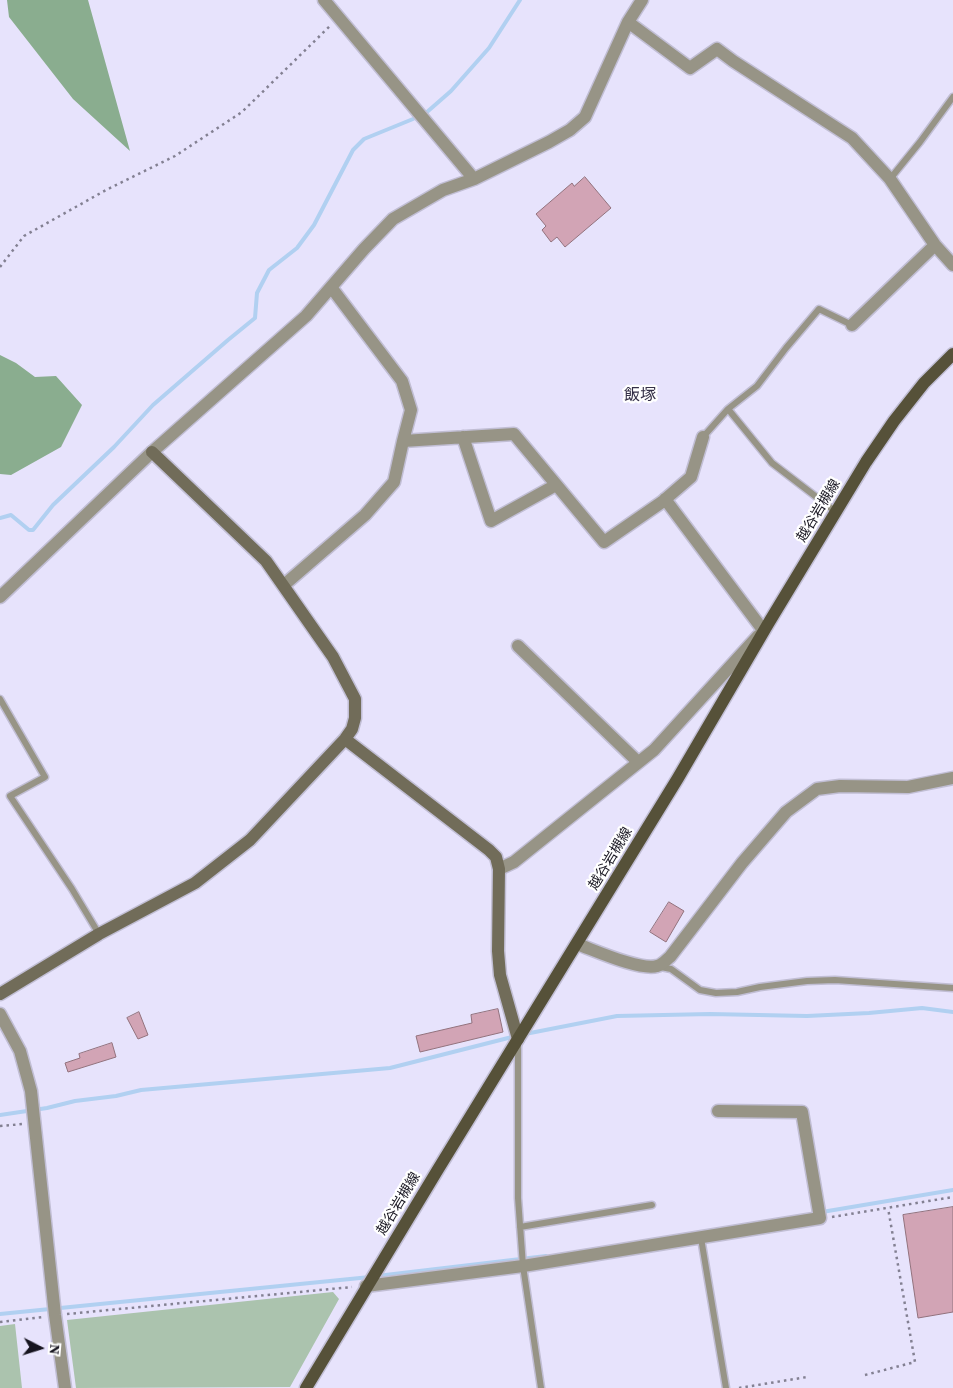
<!DOCTYPE html>
<html>
<head>
<meta charset="utf-8">
<style>
	body { margin:0 }
	#map { position:relative; width:953px; height:1388px; overflow:hidden; background:#e7e3fc; font-family:"Source Serif 4",serif }
	canvas { display:block }
	.north { position:absolute; left:15px; top:1323px; width:50px; height:50px; -webkit-text-stroke:4px #fff; paint-order:stroke; rotate:95deg; font-size:14px; font-weight:700; line-height:20px; text-align:center; color:#16141f }
	.north::after { content:''; display:block; margin:auto; width:18px; height:22px; background:#16141f; clip-path:polygon(50% 0,100% 100%,50% 72%,0 100%) }
</style>
</head>
<body>
<div id="map">
<canvas width="953" height="1388"></canvas>
<div class="north">N</div>
</div>
<script>
const g = document.querySelector('canvas').getContext('2d');
g.lineJoin = 'round';
function paint(path, color) { g.fillStyle = color; g.fill(path, 'evenodd'); }
function trace(path, color, width, dash) { g.strokeStyle = color; g.lineWidth = width; g.lineCap = dash ? 'butt' : 'round'; g.setLineDash(dash || []); g.stroke(path); }
function label(font, color, halo, rows, align = 'center') {
  g.font = font + ' "Source Serif 4","Noto Sans JP",serif'; g.lineWidth = 4.5; g.setLineDash([]); g.textBaseline = 'middle'; g.strokeStyle = halo; g.fillStyle = color; for (const [text, x, y, turn = 0] of rows) {
    g.save(); g.translate(x, y); g.rotate((+turn || 0) * Math.PI / 180); g.textAlign = isNaN(turn) ? turn : align; if (halo) g.strokeText(text, 0, 0); g.fillText(text, 0, 0); g.restore();
  }
}
paint(new Path2D(`
	M333 1292 339 1299 290 1387 76 1388 67 1320Z
	M15 1324 22 1388H0V1326Z`), '#abc3ae');
paint(new Path2D(`
	M7 0H88L130 151 73 99 9 17Z
	M0 355 16 363 35 377 56 376 82 405 61 447 11 475 0 474Z`), '#8aad8f');
trace(new Path2D(`
	M427 112 451 91 489 48 520 0
	M0 518 11 515 29 530H33L53 505 114 447 153 405 228 340 255 318 257 293 269 270 297 248 314 225 353 150 364 139 413 119
	M525 1034 617 1016 710 1014 807 1016 869 1013 922 1008 953 1012
	M0 1115 47 1108 75 1101 116 1096 141 1090 390 1068 516 1036
	M822 1212 953 1190
	M377 1276 546 1256
	M0 1314 370 1277`), '#b1d0f1', 4);
const building = new Path2D(`
	M585 177 611 208 565 247 557 237 551 242 542 230 546 226 536 214 572 183 574 186Z
	M669 902 684 911 666 942 650 932Z
	M498 1009 503 1032 420 1052 416 1036 472 1023 471 1015Z
	M139 1012 148 1035 138 1039 127 1018Z
	M112 1043 116 1057 68 1072 65 1063 80 1058 79 1054Z
	M953 1207V1312L918 1318 903 1215Z`);
paint(building, '#d2a4b5');
trace(building, '#92727d', 1);
const lane = new Path2D(`
	M890 179 920 142 953 97
	M728 409 772 463 836 512
	M703 437 728 409 757 386 786 348 819 309 852 325
	M0 699 45 777 10 796 72 889 99 934
	M661 967 671 969 700 990 716 993 737 992 760 987 807 981 835 980 953 988
	M518 1045V1198L523 1266 541 1388
	M520 1227 652 1205
	M701 1238 726 1388`);
const street = new Path2D(`
	M324 0 474 179
	M628 22 690 68 717 49 733 61 852 138 890 179 935 245 953 265
	M331 287 402 381 411 410 403 441
	M852 325 935 245
	M463 437 491 521 556 485
	M665 499 763 630
	M284 585 365 515 394 482 403 441 514 434 604 542 662 502 691 477 703 437
	M0 597 152 452 306 316 364 249 393 219 443 190 474 179 549 142 570 130 585 117 628 22 642 0
	M518 646 638 762
	M499 869 514 862 654 750 758 636
	M577 944C594 950 640 971 657 966 662 965 666 960 670 957L742 863 786 812 817 789 840 786 908 787 953 778
	M0 1014 20 1051 31 1091 55 1315 65 1388
	M366 1286 523 1266 820 1218 802 1112 718 1111`);
const secondary = new Path2D(`
	M345 739 489 850 496 857 499 869 498 951 500 975 518 1039
	M0 994 99 934 195 883 250 840 345 739 352 729 355 718V699L333 657 266 561 152 452`);
const primary = new Path2D(`
	M306 1388 437 1171 678 778 768 624 866 462 894 421 924 383 953 354`);
trace(lane, '#c1bed4', 9);
trace(street, '#c1bed4', 15);
trace(secondary, '#c1bed4', 15);
trace(primary, '#c1bed4', 15);
trace(new Path2D(`
	M0 267 24 236 106 190 175 156 242 112 331 25
	M0 1126 23 1124
	M832 1217 953 1197
	M67 1314 352 1287
	M0 1322 44 1317
	M865 1375 915 1362 888 1208
	M739 1388 807 1377`), '#838092', 2.5, [2.5, 4]);
trace(lane, '#979486', 6);
trace(street, '#979486', 12);
trace(secondary, '#716c59', 12);
trace(primary, '#565139', 12);
label('14px', '#16141f', '#fff', [
	["越谷岩槻線",819,511,-59],
	["越谷岩槻線",611,859,-59],
	["越谷岩槻線",399,1204,-59]
]);
label('16px', '#342f47', '#fff', [
	["飯塚",640,396]
]);
</script>
</body>
</html>
